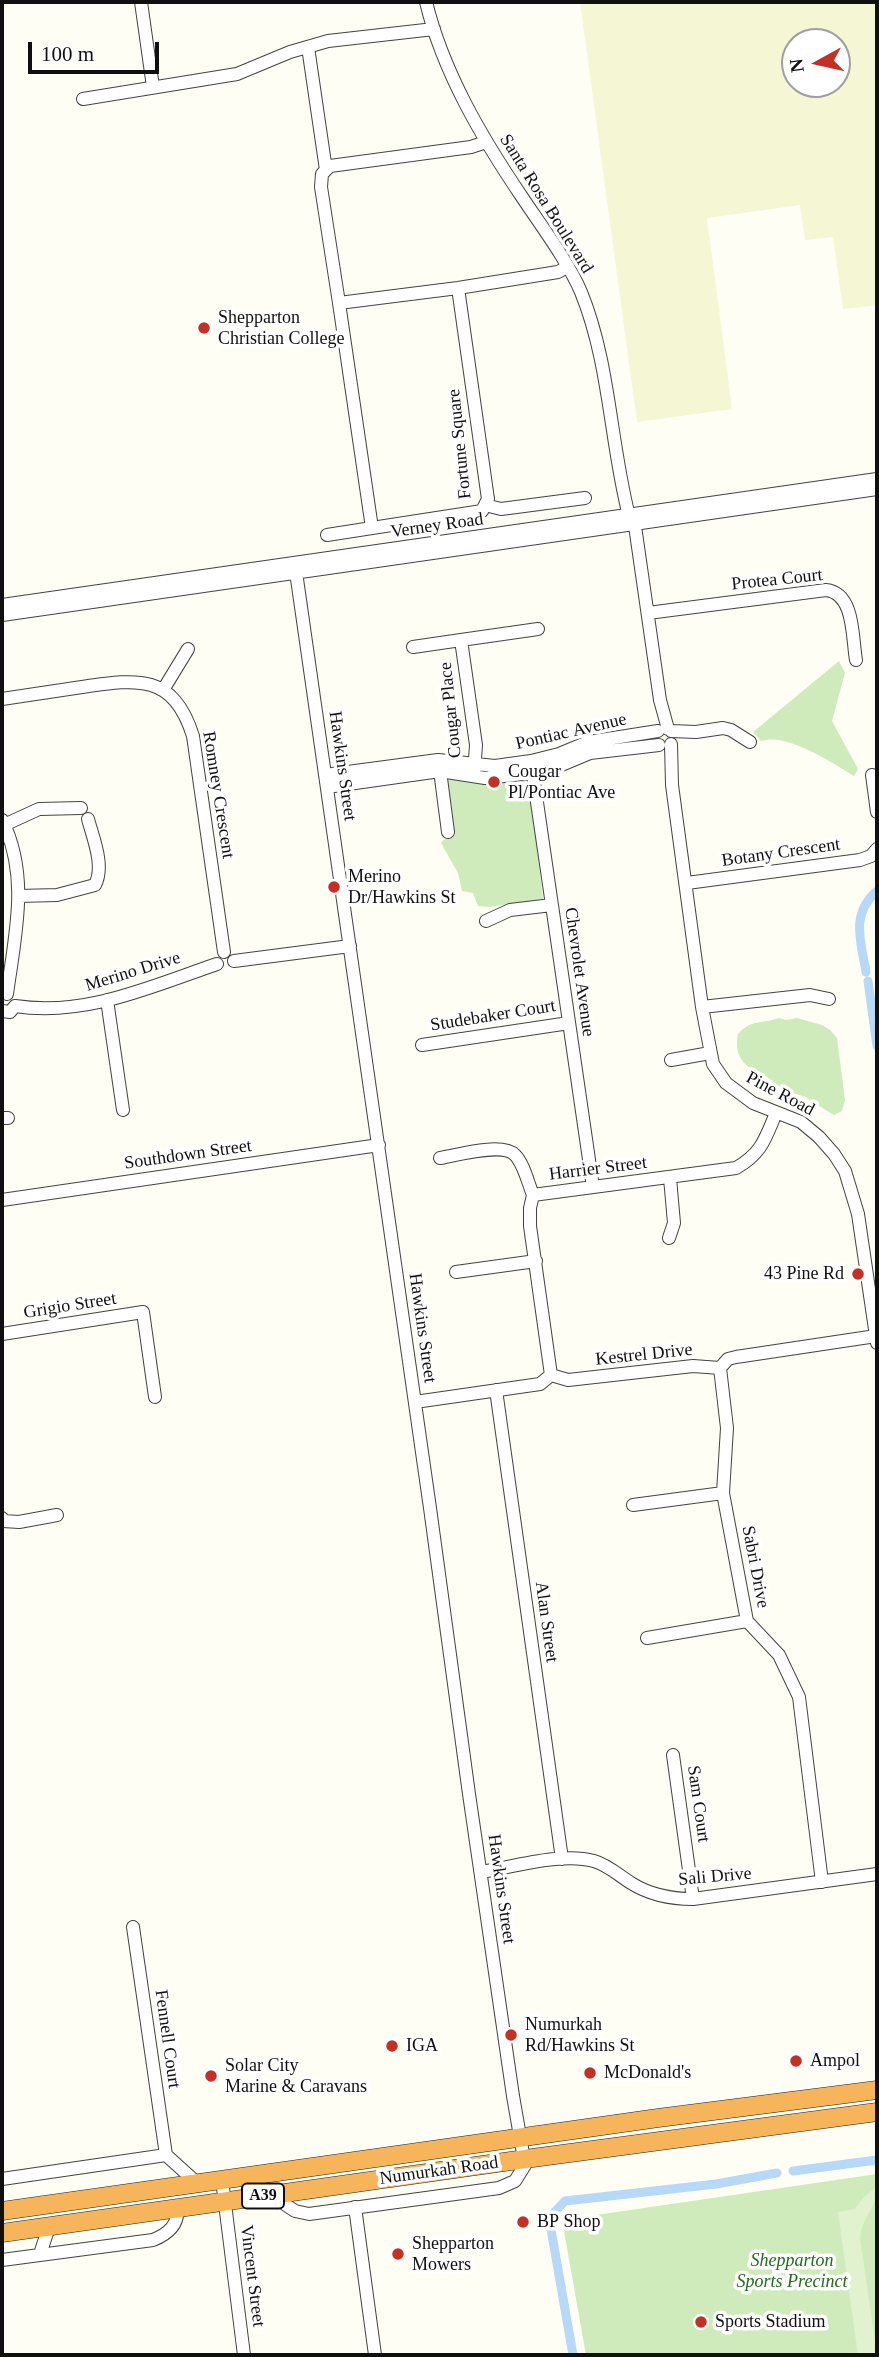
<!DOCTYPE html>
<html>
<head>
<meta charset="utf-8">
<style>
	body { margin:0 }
	#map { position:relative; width:879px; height:2357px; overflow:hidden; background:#fffef4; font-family:Georgia,serif }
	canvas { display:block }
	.frame { position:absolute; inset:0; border:4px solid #101010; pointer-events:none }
	.north { position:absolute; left:781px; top:28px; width:70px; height:70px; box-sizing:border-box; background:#fff; border:2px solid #9f9f9f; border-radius:50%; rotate:262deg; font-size:19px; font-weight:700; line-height:28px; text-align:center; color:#101010 }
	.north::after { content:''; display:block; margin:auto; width:24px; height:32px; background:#c43024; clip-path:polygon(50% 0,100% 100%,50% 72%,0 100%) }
	.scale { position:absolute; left:28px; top:42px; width:131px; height:32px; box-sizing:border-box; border:4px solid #101010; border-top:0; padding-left:9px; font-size:21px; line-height:24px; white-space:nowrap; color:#101010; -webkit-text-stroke:5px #fff; paint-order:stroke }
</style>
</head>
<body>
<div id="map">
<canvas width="879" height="2357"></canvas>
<div class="frame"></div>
<div class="north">N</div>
<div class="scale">100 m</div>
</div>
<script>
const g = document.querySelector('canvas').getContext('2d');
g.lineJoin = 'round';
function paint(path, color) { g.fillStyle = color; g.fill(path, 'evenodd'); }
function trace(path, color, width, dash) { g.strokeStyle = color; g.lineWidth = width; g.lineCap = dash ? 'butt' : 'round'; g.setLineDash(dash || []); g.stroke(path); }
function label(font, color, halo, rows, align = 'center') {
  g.font = font + ' Georgia,serif'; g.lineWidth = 7; g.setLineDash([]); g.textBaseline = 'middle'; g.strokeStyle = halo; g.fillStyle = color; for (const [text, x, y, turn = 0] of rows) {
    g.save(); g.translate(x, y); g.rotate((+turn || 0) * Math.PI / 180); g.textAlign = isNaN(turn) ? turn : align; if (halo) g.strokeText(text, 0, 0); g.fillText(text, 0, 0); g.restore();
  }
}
paint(new Path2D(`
	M580 2H877V305L843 309 833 237 805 240 800 205 707 218 732 409 637 422ZM795 42H837V84H795Z`), '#f5f6d3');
paint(new Path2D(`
	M839 661 845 673 832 721 858 769 854 776C833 763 786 732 761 741L753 732Z
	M452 775 524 780 530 790 543 899 490 907 478 906 473 893 462 891 458 873 441 843 451 832 446 784Z
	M779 1018 786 1020 797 1018 822 1025 830 1030 837 1038 845 1100 842 1111 834 1115C824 1110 815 1102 805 1097 798 1094 790 1093 784 1089 777 1086 772 1079 765 1076 746 1068 733 1058 738 1034 751 1019 762 1024 779 1018Z
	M877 2174V2355H586L562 2220Z`), '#cfebbc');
paint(new Path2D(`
	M877 2186C877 2210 863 2213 860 2238L877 2355H858L838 2212 855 2209 863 2198Z`), '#e1f2ce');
trace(new Path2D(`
	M866 972C861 942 850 914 877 891
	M868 981 877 1046
	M793 2171 877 2160
	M573 2355 549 2218 565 2201 716 2184 777 2173`), '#b7d8f7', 9);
const minor = new Path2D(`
	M141 2 153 87
	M426 2C443 72 482 138 522 197 540 224 569 263 581 292 610 363 610 442 629 516
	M308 47 326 170
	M83 99 237 74 290 52 328 41 434 29
	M486 142 471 147 330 166 322 174 321 187 339 303 458 288 558 272 567 267
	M339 303 372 528 482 511 488 499 458 288
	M485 505 501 509 585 498
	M634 519 660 700 668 729
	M327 535 372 528
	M2 605 877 479
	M648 613 826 590C855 593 852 638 856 660
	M2 615 877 489
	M461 640 538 629
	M413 647 461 640 476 745 474 773
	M163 690 188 649
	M2 699C28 695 55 691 82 687 137 679 173 673 193 736L224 952
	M671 731 696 732 723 728 731 730 750 742
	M671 744 672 785 702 1007 713 1064 726 1083 753 1103 801 1122 819 1137 834 1154 845 1171 858 1214 877 1343
	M531 761 593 1187
	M439 763 448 832
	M325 775 438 760 495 766 531 761 559 754 588 742 658 731
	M872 775 877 812
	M327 787 440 771 485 778 532 773 559 766 590 753 659 745
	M2 820C30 876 15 935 7 994
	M4 825 39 809 81 808
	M687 883 860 860 871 856 877 849
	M19 896 57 895 95 885C105 866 93 838 88 819
	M486 921 510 910 552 905
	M234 961 350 946
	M107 1000 123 1110
	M15 1006C86 1017 152 986 217 964
	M702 1007 810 995 829 999
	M2 1011 10 1012 15 1006
	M422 1045 569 1023
	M671 1060 710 1053
	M2 1118H8
	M440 1158C457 1155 503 1142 515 1155 524 1164 528 1183 533 1195
	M2 1200 379 1145
	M669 1238 674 1223 670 1178
	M456 1272 536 1261
	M2 1334 143 1312 155 1397
	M720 1368 727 1428 723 1493 747 1621 779 1655 799 1697 822 1882
	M551 1375 530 1226V1208L533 1195 736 1168C762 1153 765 1139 776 1113
	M496 1390 562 1859
	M415 1402 540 1384 551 1375 568 1380 693 1366 720 1368 728 1359 736 1357 876 1336
	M633 1505 723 1493
	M2 1518 3 1521 19 1522 57 1515
	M647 1638 747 1621
	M673 1755 693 1899
	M481 1872C513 1867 562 1852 594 1861 608 1865 618 1875 631 1883 650 1895 671 1899 693 1899L877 1874
	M133 1927 166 2155
	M166 2155 197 2183
	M2 2179 166 2155
	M222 2180 244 2355
	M271 2195 295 2211 309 2214 499 2188 515 2181 525 2165 513 2096 469 1794 430 1508 295 565
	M355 2207 375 2355
	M40 2254 49 2227
	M2 2260 153 2240C168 2234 179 2225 177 2208`);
const highway = new Path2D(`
	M2 2211 658 2118 877 2090
	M2 2233 525 2159 877 2112`);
trace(minor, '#434343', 14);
trace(highway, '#212121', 19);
trace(minor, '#fff', 12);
trace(highway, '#f6b45b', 18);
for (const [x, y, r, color] of [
	[204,328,7,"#c43024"],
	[494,782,7,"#c43024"],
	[334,887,7,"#c43024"],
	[858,1274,7,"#c43024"],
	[511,2035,7,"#c43024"],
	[392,2046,7,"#c43024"],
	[796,2061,7,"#c43024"],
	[590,2073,7,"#c43024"],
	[211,2076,7,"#c43024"],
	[523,2222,7,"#c43024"],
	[398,2254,7,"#c43024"],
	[701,2322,7,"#c43024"]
]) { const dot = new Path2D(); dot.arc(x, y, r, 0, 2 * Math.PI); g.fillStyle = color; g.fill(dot); trace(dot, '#fff', 2.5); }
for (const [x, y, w] of [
	[263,2196,42]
]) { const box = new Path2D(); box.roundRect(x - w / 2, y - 12.5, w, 25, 5); g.fillStyle = '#fff'; g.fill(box); trace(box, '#101010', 2); }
label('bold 16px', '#101010', null, [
	["A39",263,2196]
]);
label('18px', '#101010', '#fff', [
	["Santa Rosa Boulevard",546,204,58],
	["Fortune Square",460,444,-96],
	["Verney Road",437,526,-8],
	["Protea Court",777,580,-6],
	["Cougar Place",451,710,-96],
	["Pontiac Avenue",571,732,-13],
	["Hawkins Street",342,766,82],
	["Romney Crescent",218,795,81],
	["Botany Crescent",781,853,-8],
	["Merino Drive",133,972,-17],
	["Chevrolet Avenue",579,972,82],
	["Studebaker Court",493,1016,-9],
	["Pine Road",780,1094,28],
	["Southdown Street",188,1155,-8],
	["Harrier Street",598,1169,-7],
	["Grigio Street",70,1306,-9],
	["Hawkins Street",422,1328,82],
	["Kestrel Drive",644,1355,-6],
	["Sabri Drive",755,1567,79],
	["Alan Street",546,1622,82],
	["Sam Court",698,1804,82],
	["Sali Drive",715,1877,-5],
	["Hawkins Street",501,1889,82],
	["Fennell Court",167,2039,82],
	["Numurkah Road",439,2171,-8],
	["Vincent Street",252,2276,83]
]);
label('18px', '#101010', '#fff', [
	["Shepparton",218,318],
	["Christian College",218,339],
	["Cougar",508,772],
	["Pl/Pontiac Ave",508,793],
	["Merino",348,877],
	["Dr/Hawkins St",348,898],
	["43 Pine Rd",844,1274,"right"],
	["Numurkah",525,2025],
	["Rd/Hawkins St",525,2046],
	["IGA",406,2046],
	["Ampol",810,2061],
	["Solar City",225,2066],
	["Marine & Caravans",225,2087],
	["McDonald's",604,2073],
	["BP Shop",537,2222],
	["Shepparton",412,2244],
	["Mowers",412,2265],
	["Sports Stadium",715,2322]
], 'left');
label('italic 18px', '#256b1e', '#fff', [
	["Shepparton",792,2261],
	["Sports Precinct",792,2282]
]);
</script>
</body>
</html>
